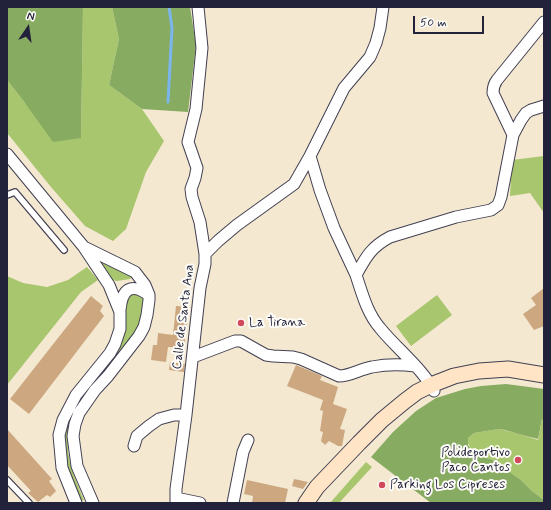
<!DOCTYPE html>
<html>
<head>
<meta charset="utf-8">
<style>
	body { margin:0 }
	#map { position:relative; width:551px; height:510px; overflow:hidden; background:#f4e8d1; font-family:Mynerve,sans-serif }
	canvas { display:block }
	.frame { position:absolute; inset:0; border:8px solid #22223b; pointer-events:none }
	.north { position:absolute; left:8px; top:8px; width:40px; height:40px; -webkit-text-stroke:3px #fdfcf7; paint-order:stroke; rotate:13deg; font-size:11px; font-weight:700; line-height:16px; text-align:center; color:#22223b }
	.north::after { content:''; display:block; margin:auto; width:14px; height:18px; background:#22223b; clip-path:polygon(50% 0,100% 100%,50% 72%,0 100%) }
	.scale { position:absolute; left:413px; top:16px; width:71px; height:18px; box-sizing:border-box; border:2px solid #22223b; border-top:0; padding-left:5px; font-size:12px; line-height:14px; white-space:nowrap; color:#22223b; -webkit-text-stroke:3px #fdfcf7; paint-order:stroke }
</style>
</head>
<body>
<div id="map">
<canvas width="551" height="510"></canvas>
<div class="frame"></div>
<div class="north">N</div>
<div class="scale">50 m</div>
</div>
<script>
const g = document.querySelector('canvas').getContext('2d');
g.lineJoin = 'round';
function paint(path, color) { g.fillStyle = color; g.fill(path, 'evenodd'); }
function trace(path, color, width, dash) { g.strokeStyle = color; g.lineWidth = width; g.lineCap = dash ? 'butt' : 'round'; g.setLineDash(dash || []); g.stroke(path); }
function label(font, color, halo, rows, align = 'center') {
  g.font = font + ' Mynerve,sans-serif'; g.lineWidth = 4; g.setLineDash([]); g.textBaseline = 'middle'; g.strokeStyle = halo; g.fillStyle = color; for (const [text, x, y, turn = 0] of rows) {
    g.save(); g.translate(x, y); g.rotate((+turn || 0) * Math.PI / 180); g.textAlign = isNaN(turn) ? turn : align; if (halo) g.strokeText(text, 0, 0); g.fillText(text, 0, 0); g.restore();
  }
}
paint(new Path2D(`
	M83 7H112L119 39 109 85 142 109 164 141 146 172 126 229 113 241 85 226 51 187 7 133V80L25 103 81 138Z
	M544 156V213L530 193 510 196 512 160Z
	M97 259 130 274 132 277 130 279 117 281 112 280Z
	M87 267 98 280 81 292 7 385V276L23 283 47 287 68 280Z
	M131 292 141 294 144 299 145 304 138 329 68 436C66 460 75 478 84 500L80 501 67 468 64 435 66 427 75 404 115 353 124 302Z
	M437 295 452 315 411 346 396 326Z
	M542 419H544V500L532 491 521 480 493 460 481 456 471 449 467 441 468 438 474 433 499 429 516 433 538 440Z
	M366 462 372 467 339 503H330Z`), '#a8c66e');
paint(new Path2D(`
	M7 7H83L81 138 53 142 25 103 7 80Z
	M112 7H190L196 45 188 112 142 109 109 85 119 39Z
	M506 384 529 387 544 389V419H542L538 439 526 436 505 430 499 429 474 433 468 438V445L471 449 481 456 493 460 521 480 532 491 544 500V503H431L371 457 393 432 416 411 436 398 465 389 481 386Z`), '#86ab61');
trace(new Path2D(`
	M168 102 172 28 169 7`), '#7ab5ec', 3);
paint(new Path2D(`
	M544 288V326L534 330 523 314 536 305 531 298Z
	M91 296 103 306 100 311 104 316 29 414 10 399Z
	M176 306 189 307 184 348 168 347 166 362 151 360 153 345H157L158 333 173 335Z
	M170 362 185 364 184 372 169 370Z
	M296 365 322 376 320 380 338 387 333 404 347 409 340 429 345 430 342 446H338L329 441 325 445 321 441 323 432 320 431 323 411 320 410 323 400 287 386Z
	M7 429 52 479 49 481 56 491 50 497 47 495 38 502 28 493 31 491 7 465Z
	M294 479 299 480 308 482 303 489 292 486Z
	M247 480 288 489 285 503H252L253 496 244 494Z`), '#cca780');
const service = new Path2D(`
	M7 195 15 192 64 250
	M7 480 29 503`);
const minor = new Path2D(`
	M198 7 202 48 196 109 188 142 197 168 195 178 191 189 192 197 200 222 205 254
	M513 135 493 93C493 87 494 84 497 80L544 22
	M7 154 83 246 109 285 120 312V329L115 344 110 353 76 395 63 420 59 435 62 468 76 503
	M84 247 135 272 145 285 149 295V300L147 315 144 327 139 336 108 376 95 390 79 413 75 424 73 436 77 466 93 503
	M356 275 334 228 320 190 310 156 344 88 370 57 376 43 380 28 383 7
	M120 310C122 289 131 282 149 295
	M193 357 235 341H241L266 355 273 356 293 357 301 359 339 376C351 376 360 369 372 367 387 364 400 364 415 366
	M434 391C423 369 396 348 380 328 367 313 362 293 356 275 366 257 371 247 390 237L456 217 491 210 498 205 501 197 513 135 521 120 526 113 531 110 544 106
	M134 446 137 436 149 426 159 419 174 415H186
	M176 498 200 503
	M176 503V489L186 415 200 288 205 264V254L218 241 237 225 294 184 310 156
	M233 503 243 452 248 440`);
const secondary = new Path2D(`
	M306 503 317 487 359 443 382 420 405 401 417 392 431 385 454 376 479 371 508 369 544 375`);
trace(service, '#424052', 8);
trace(minor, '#424052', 13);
trace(secondary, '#424052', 17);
trace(service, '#fff', 5.5);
trace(minor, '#fff', 11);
trace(secondary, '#ffe4c6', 15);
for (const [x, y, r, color] of [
	[241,323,4,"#d1495b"],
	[518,460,4,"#d1495b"],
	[382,485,4,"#d1495b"]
]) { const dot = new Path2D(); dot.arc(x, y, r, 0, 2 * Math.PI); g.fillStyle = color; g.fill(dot); trace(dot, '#fdfcf7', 1.5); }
label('13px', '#22223b', '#fdfcf7', [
	["Calle de Santa Ana",184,317,-83]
]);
label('13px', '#22223b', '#fdfcf7', [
	["La Tirana",249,323],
	["Polideportivo",510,453,"right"],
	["Paco Cantos",510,468,"right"],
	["Parking Los Cipreses",390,485]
], 'left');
</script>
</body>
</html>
